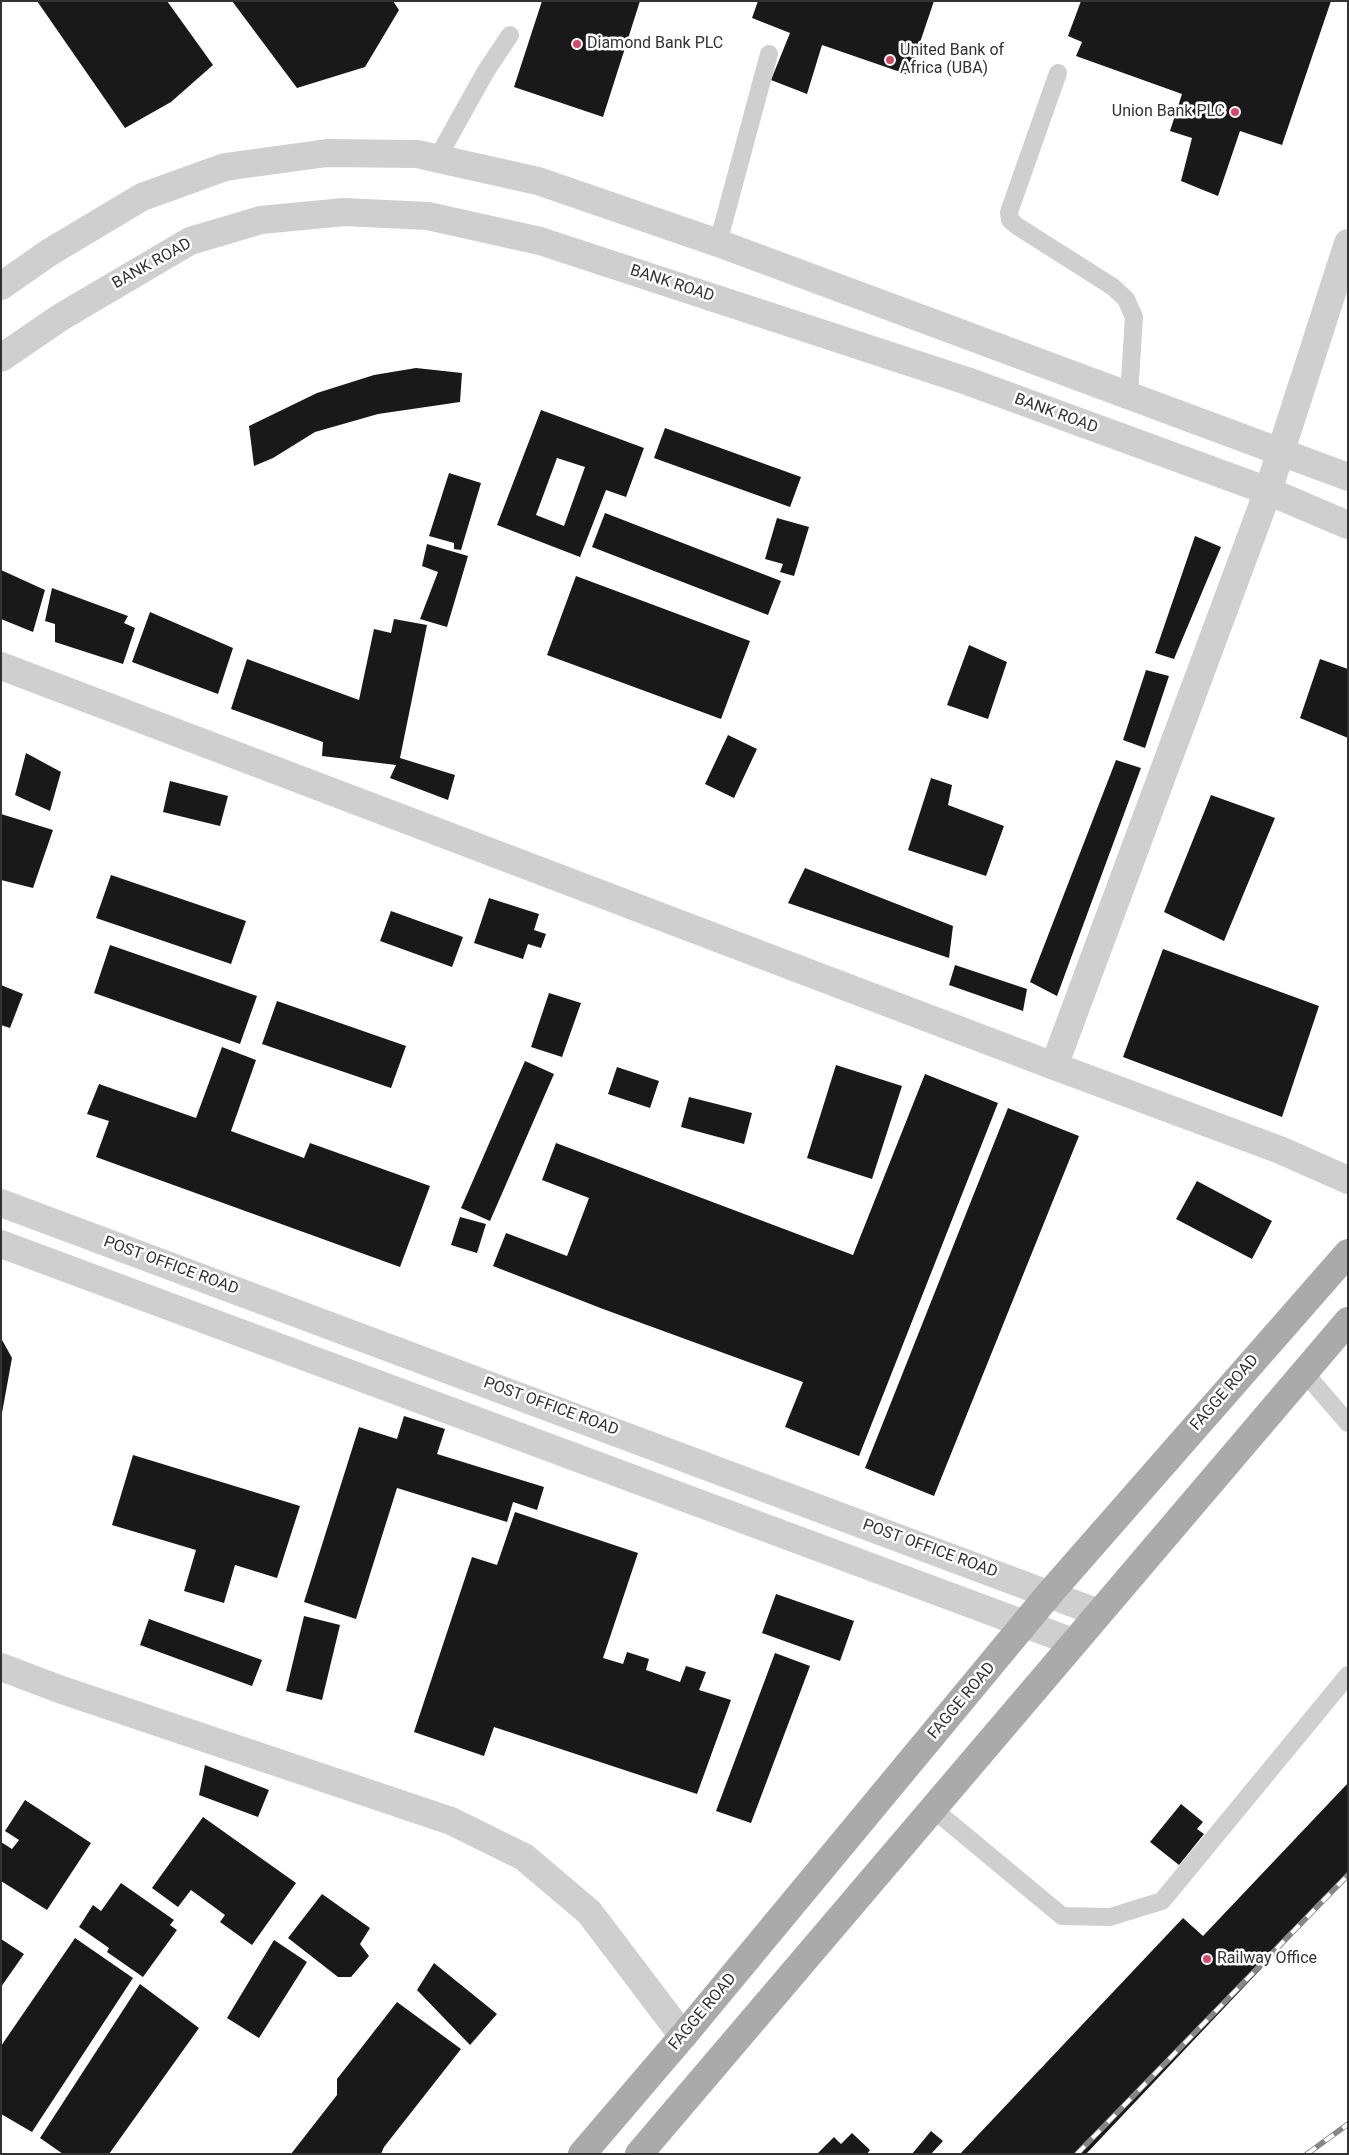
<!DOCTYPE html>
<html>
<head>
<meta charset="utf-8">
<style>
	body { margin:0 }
	#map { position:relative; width:1349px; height:2155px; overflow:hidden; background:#fff; font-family:Roboto,sans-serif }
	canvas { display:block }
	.frame { position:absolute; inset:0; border:2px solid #323232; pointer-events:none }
</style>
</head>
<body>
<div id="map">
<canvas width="1349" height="2155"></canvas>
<div class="frame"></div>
</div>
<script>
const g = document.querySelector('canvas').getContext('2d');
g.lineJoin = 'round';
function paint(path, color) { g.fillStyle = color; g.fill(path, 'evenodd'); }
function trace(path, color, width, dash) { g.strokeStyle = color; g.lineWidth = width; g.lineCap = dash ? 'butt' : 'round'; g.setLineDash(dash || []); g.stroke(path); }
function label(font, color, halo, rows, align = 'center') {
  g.font = font + ' Roboto,sans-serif'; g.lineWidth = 5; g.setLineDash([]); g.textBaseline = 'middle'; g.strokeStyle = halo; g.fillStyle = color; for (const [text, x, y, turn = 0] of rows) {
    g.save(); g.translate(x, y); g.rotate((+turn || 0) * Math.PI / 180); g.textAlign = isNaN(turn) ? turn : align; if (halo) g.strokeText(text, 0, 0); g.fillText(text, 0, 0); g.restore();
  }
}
paint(new Path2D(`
	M37 1H167L213 65 171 102 125 128Z
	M232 1H393L399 10 365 67 297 88Z
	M542 1H640L603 117 514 87Z
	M758 1H934L909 75 822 45 807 94 771 80 790 33 752 18Z
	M1081 1H1331L1282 145 1240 131 1218 196 1181 181 1192 138 1170 131 1182 94 1076 56 1082 42 1068 36Z
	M416 368 462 373 460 402 378 414 315 432 273 458 254 466 249 426 317 393 374 375Z
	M541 410 644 448 626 497 606 490 580 557 497 525ZM557 458 585 467 564 526 536 515Z
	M665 428 801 477 790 507 654 458Z
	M449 473 481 483 461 550 454 549V543L429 536Z
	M605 513 781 581 768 615 592 547Z
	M777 518 809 527 794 576 780 572 783 564 765 559Z
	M1195 536 1221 547 1174 659 1155 653Z
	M427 544 468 556 447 627 420 619 438 572 422 566Z
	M1 570 45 590 33 632 1 619Z
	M576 576 750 641 721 719 547 655Z
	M52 588 128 616 124 623 135 628 123 664 55 642V624L45 621Z
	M150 612 233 648 218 694 132 662Z
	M394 619 427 625 400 758 455 775 448 800 390 778 396 765 322 756 323 742 231 709 247 659 359 700 374 629 391 633Z
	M969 645 1007 662 988 719 947 705Z
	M1320 659 1348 669V738L1300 718Z
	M1146 670 1169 676 1145 748 1123 740Z
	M728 735 757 749 734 798 705 784Z
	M26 753 61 772 50 811 15 795Z
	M1116 760 1141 768 1057 996 1030 982Z
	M931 778 952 785 948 805 1004 826 986 876 908 850Z
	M170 781 228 796 220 826 163 812Z
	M1211 795 1275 818 1224 941 1164 912Z
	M1 814 53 830 33 888 1 880Z
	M805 868 953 926 949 958 788 903Z
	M111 875 246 921 231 964 96 918Z
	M489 898 539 914 534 930 546 934 541 948 528 944 523 959 474 943Z
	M391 911 463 937 452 967 380 941Z
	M110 945 257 996 240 1044 94 993Z
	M1163 949 1319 1006 1282 1117 1123 1057Z
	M955 965 1027 989 1023 1011 949 985Z
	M1 985 23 994 10 1028 1 1025Z
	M549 993 581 1003 562 1057 531 1047Z
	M277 1001 406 1046 391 1088 262 1044Z
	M222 1047 256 1060 231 1131 304 1158 310 1143 430 1186 400 1267 96 1157 109 1121 87 1114 99 1084 196 1118Z
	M525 1061 554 1074 490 1221 461 1208Z
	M836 1065 902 1086 872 1179 807 1158Z
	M617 1067 659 1081 650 1108 608 1094Z
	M925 1074 998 1103 859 1456 785 1427 803 1382 603 1309 493 1266 506 1233 567 1256 589 1198 542 1180 556 1143 853 1255Z
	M689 1097 752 1113 744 1144 681 1127Z
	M1008 1108 1079 1136 934 1496 865 1468Z
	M1197 1181 1272 1221 1252 1259 1176 1219Z
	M460 1217 486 1224 477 1253 451 1245Z
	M1 1338 12 1358 2 1413H1Z
	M404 1416 445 1429 437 1454 544 1487 537 1510 513 1502 507 1522 397 1488 356 1619 304 1602 359 1427 397 1439Z
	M133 1455 300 1506 277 1578 235 1565 224 1603 184 1591 196 1550 112 1525Z
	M515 1512 638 1553 603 1658 623 1664 627 1652 649 1659 646 1670 680 1682 686 1666 706 1672 699 1690 731 1700 697 1794 494 1727 484 1756 414 1732 472 1557 497 1565Z
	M776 1594 854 1621 840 1661 762 1633Z
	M304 1616 340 1625 322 1700 286 1691Z
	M149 1619 262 1660 252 1686 140 1645Z
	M775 1653 810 1666 751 1823 716 1811Z
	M205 1765 269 1790 258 1817 199 1795Z
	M1348 1783V1877L1086 2154H960L1183 1918 1203 1936Z
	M25 1800 91 1843 47 1910 1 1881V1842L12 1849 19 1840 5 1831Z
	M1181 1804 1203 1822 1197 1829 1204 1834 1179 1865 1150 1842Z
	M203 1817 296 1883 252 1945 220 1922 225 1915 191 1890 178 1907 152 1888Z
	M121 1883 174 1920 170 1925 177 1930 143 1977 107 1952 109 1948 79 1927 93 1905 101 1911Z
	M322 1894 370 1928 360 1944 369 1956 351 1977H338L288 1938Z
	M75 1938 133 1978 32 2132 1 2114V2046Z
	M1 1939 24 1954 1 1987Z
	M274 1940 307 1962 259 2038 227 2018Z
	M434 1963 497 2014 470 2045 417 1990Z
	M140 1984 199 2028 109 2154H63L40 2138Z
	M397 2002 461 2049 384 2147 381 2154H291L337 2095V2079Z
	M931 2131 943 2141 931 2154H912Z
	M852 2133 870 2150 867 2154H817L834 2137 841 2144Z`), '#191919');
trace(new Path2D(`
	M1058 73 1009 212 1010 220 1017 226 1113 287 1126 299 1134 317 1129 395
	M438 157 486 71 510 35
	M718 243 769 54
	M1304 1372 1348 1423
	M932 1808 1062 1916 1110 1917 1162 1901 1348 1675`), '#cfcfcf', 18);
trace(new Path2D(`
	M1 666 1054 1066 1280 1150 1348 1180
	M1054 1066 1268 491 1348 243
	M1 1667 59 1689 451 1821 524 1857 589 1912 683 2036`), '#cfcfcf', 28);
trace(new Path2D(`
	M1 286 50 252 142 197 225 167 327 153 417 154 538 181 718 243 1348 477
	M1 358 61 317 190 241 261 220 344 212 428 216 540 241 967 381 1268 491 1348 525
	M1 1203 1099 1613
	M1 1244 1073 1642`), '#cfcfcf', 28);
trace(new Path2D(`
	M582 2154 683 2036 1050 1593 1348 1253
	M639 2154 1348 1321`), '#aaa', 28);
const rail = new Path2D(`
	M1077 2154 1348 1875
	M1307 2154 1348 2124`);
trace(rail, '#878787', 5.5);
trace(rail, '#fff', 4, [11]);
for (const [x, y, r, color] of [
	[577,44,5,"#d64768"],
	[890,60,5,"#d64768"],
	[1235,112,5,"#d64768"],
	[1207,1959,5,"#d64768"]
]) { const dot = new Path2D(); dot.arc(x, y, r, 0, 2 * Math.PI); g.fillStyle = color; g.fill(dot); trace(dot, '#fff', 2); }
label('16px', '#323232', '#fff', [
	["Diamond Bank PLC",587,44],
	["United Bank of",900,51],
	["Africa (UBA)",900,69],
	["Union Bank PLC",1225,112,"right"],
	["Railway Office",1217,1959]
], 'left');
label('16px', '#323232', '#fff', [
	["BANK ROAD",152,264,-29],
	["BANK ROAD",672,284,18],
	["BANK ROAD",1056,414,20],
	["POST OFFICE ROAD",171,1266,20],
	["FAGGE ROAD",1225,1393,-49],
	["POST OFFICE ROAD",551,1407,20],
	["POST OFFICE ROAD",930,1549,20],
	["FAGGE ROAD",962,1701,-50],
	["FAGGE ROAD",703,2012,-50]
]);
</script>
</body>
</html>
